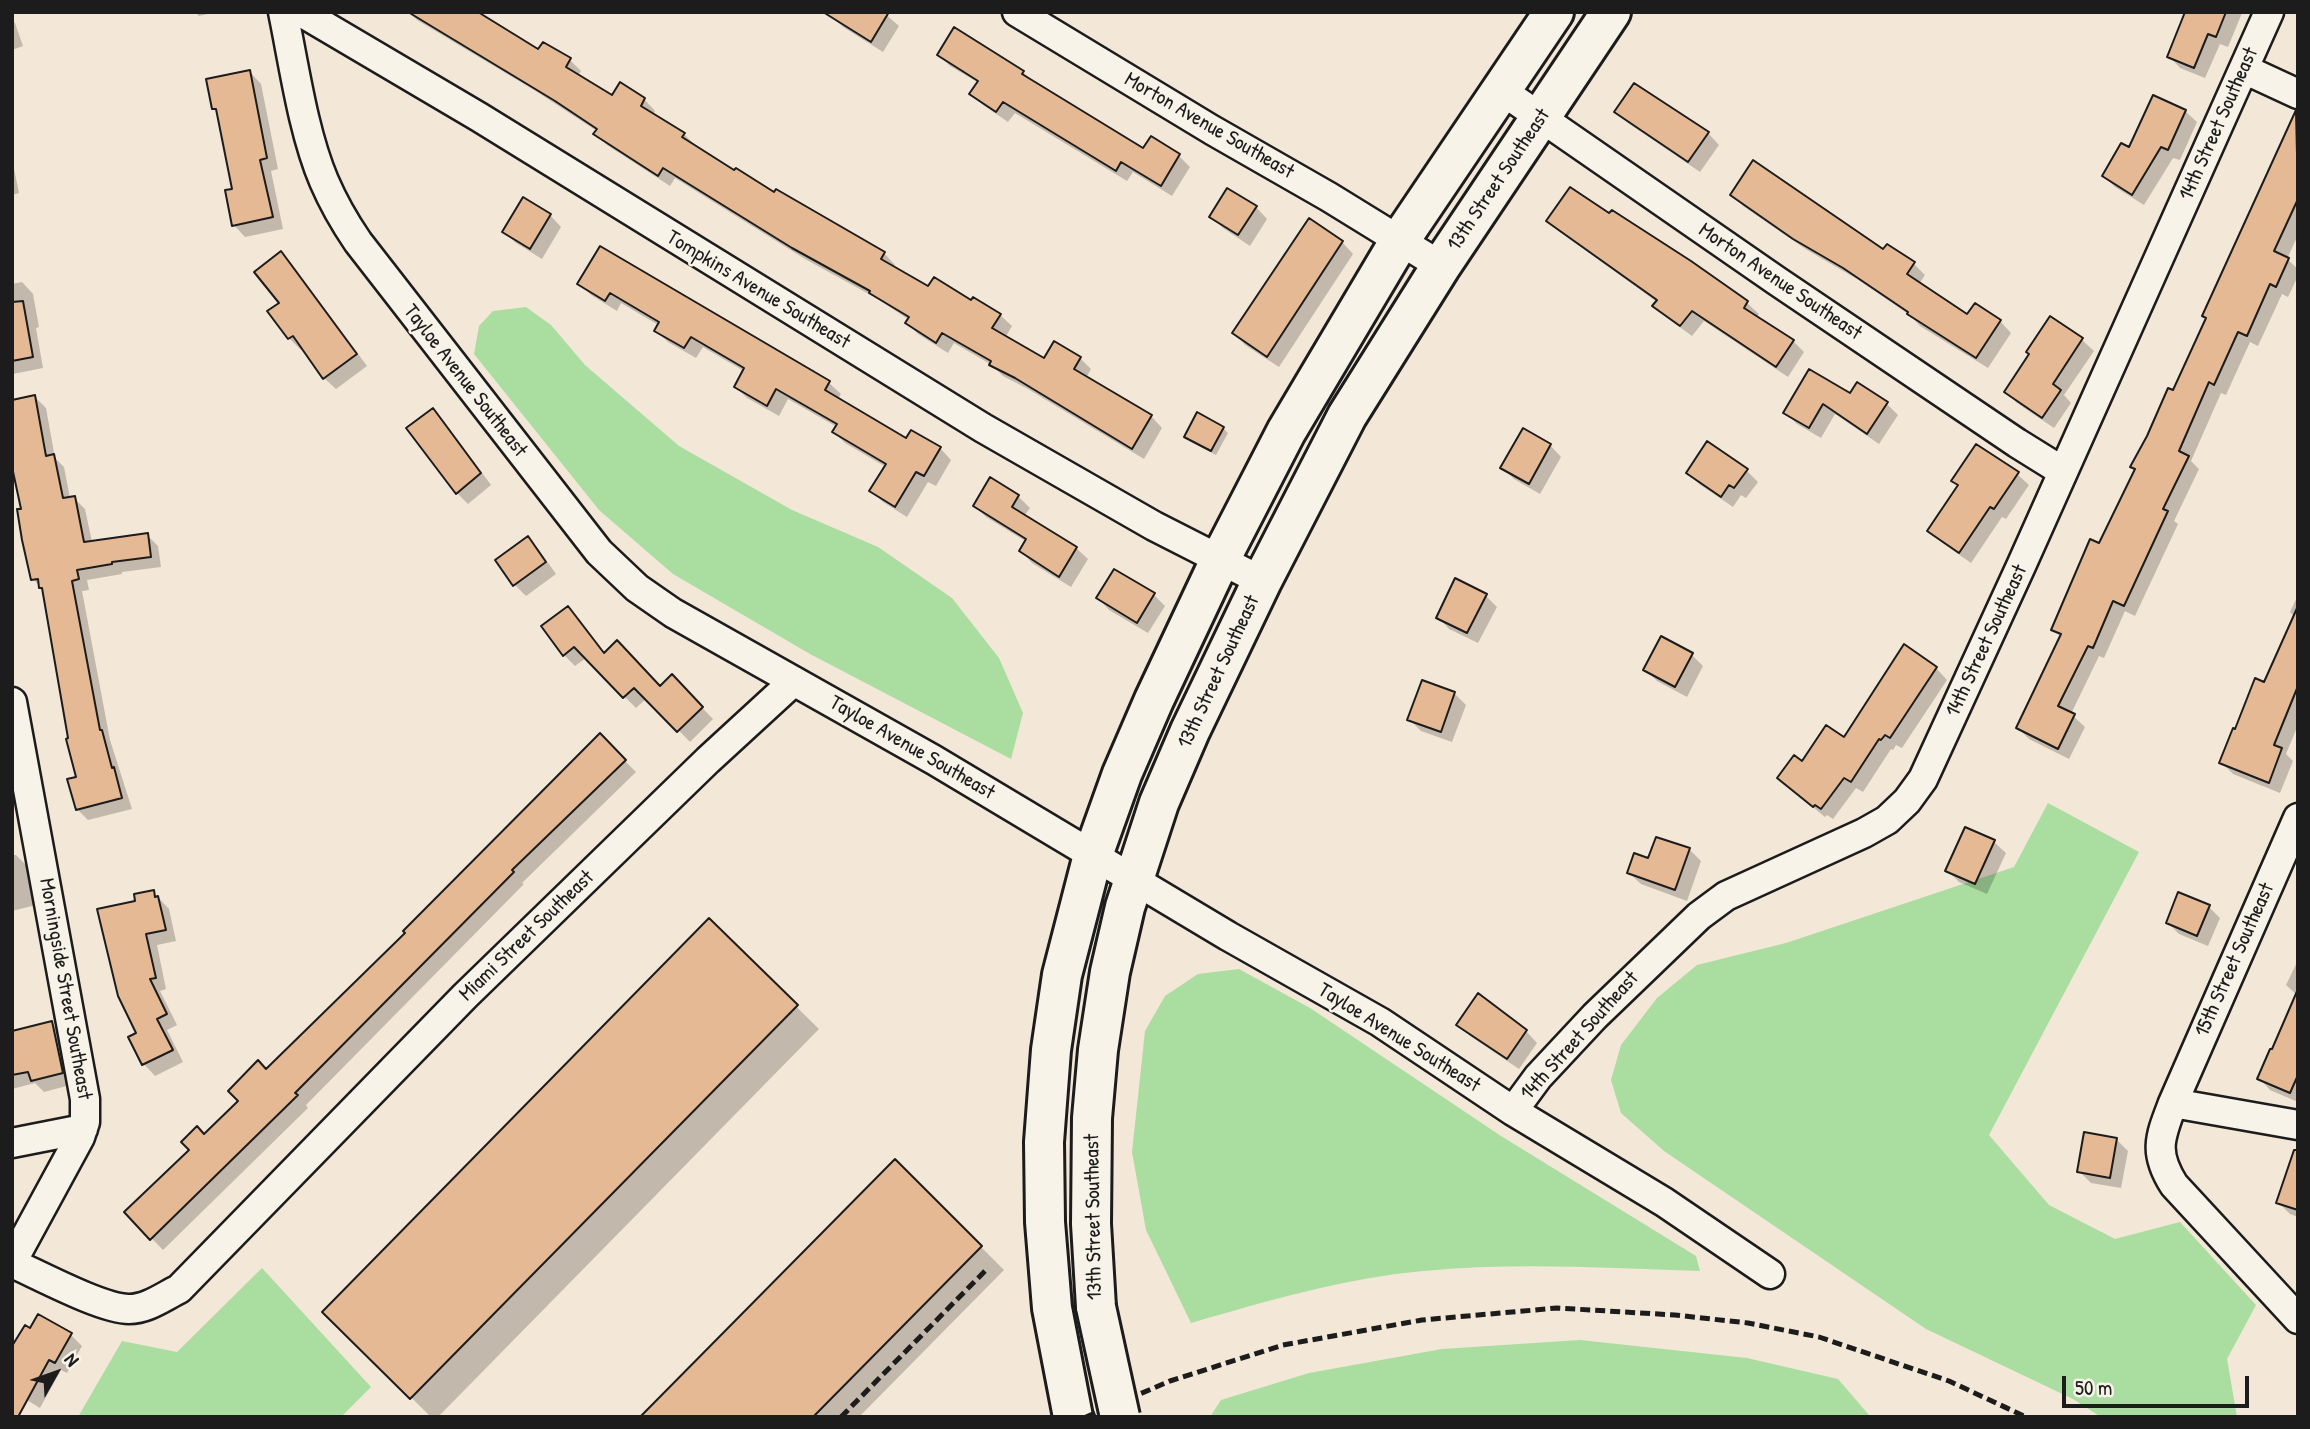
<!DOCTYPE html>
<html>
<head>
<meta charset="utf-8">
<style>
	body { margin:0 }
	#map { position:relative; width:2310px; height:1429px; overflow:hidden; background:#f3e7d7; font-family:"Patrick Hand",sans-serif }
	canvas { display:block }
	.frame { position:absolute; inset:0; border:14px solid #1c1c1c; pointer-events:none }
	.north { position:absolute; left:21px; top:1338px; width:70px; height:70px; -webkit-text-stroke:5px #f7f3e8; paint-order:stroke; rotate:50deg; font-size:19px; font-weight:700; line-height:28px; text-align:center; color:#1c1c1c }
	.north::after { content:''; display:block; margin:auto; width:24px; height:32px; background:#1c1c1c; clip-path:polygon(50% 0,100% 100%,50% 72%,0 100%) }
	.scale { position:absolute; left:2062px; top:1376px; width:187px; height:32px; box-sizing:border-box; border:4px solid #1c1c1c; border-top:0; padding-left:9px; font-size:21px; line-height:24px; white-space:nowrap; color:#1c1c1c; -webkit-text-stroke:5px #f7f3e8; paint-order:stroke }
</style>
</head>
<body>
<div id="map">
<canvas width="2310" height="1429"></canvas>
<div class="frame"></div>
<div class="north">N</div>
<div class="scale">50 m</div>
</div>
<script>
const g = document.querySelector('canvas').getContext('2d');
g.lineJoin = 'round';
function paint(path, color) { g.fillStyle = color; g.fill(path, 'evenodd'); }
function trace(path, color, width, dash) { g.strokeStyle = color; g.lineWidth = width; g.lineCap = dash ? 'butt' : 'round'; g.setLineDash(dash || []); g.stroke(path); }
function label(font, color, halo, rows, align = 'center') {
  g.font = font + ' "Patrick Hand",sans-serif'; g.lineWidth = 5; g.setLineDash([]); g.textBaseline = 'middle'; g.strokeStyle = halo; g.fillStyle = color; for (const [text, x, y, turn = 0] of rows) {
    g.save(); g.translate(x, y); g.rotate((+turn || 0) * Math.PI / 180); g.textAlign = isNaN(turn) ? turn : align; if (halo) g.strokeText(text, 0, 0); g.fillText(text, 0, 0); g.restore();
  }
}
paint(new Path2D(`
	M526 307 551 325 585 365 679 446 792 510 878 547 952 598 999 658 1023 713 1011 759 810 654 673 574 599 510 474 354 479 326 493 311Z
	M2048 803 2139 852 1989 1135 2049 1205 2115 1239 2180 1222 2256 1305 2227 1359 2237 1417H2101L2073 1399 1926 1329 1664 1151 1621 1113 1611 1080 1621 1045 1657 998 1697 965 1786 943 2014 867Z
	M1239 969 1310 1008 1501 1136 1696 1256 1700 1271C1608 1268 1515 1262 1424 1271 1344 1278 1267 1301 1191 1323L1146 1230 1132 1152 1145 1031 1165 996 1198 974Z
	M262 1268 371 1387 341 1417H78L122 1341 177 1352Z
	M1580 1340 1747 1358 1838 1379 1869 1415 1866 1417H1210L1221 1400 1309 1373 1442 1349Z`), '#a9dea0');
paint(new Path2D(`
	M195 12H217L199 16Z
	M409 12 570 60 581 71 578 76 613 97 644 99 655 111 653 115 684 134 695 145 694 147 775 194 884 253 895 265 893 268 928 289 971 303 1000 315 1012 326 1005 338 1044 360 1080 358 1091 369 1086 378 1151 416 1162 428 1144 459 1028 389 1003 376 992 365 954 343 948 353 918 334 907 323 909 320 878 299 805 259 675 178 670 186 607 145 595 134 597 131 534 90 417 20Z
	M883 12 899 26 883 52 843 27 832 16Z
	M2187 12 2242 13 2228 47 2220 44 2205 78 2180 68 2169 56Z
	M12 20 15 23 23 46 12 50Z
	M939 55 1023 72 1033 82 1144 151 1151 139 1179 156 1190 167 1172 196 1133 172 1127 181 1015 113 1008 122 983 105 972 94 979 83 950 66Z
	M250 72 261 84 278 169 271 171 283 229 245 237 234 225V190L219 114 214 109Z
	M1617 111 1708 133 1719 145 1700 172 1628 123Z
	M2185 111 2197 122 2180 160 2173 158 2144 205 2115 187 2104 176 2129 150Z
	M2288 132 2298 136V235L2287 259 2298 269V276L2288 297 2282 294 2258 346 2250 342 2226 395 2221 393 2191 461 2199 469 2174 521 2178 524 2135 616 2125 611 2104 658 2099 656 2071 714 2085 727 2069 759 2029 739 2018 728 2061 637 2053 629 2100 545 2137 471 2133 467 2174 393Z
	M12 159 19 193 12 195Z
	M1732 195 1914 264 1925 275 1919 284 1968 316 2000 321 2011 333 1988 368 1920 326 1911 316 1857 279 1807 250 1743 206Z
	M1256 207 1267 219 1250 246 1223 228 1211 217Z
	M550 215 561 227 542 259 516 243 504 232Z
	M1548 221 1690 263 1747 303 1759 314 1756 318 1793 341 1804 352 1788 377 1704 321 1692 336 1666 317 1654 306 1657 302 1560 232Z
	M1342 242 1353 254 1279 367 1245 345 1234 333Z
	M600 249 829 383 841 394 838 399 907 441 940 448 951 460 936 486 928 482 907 517 883 502 871 491 886 467 845 443 834 432 837 427 788 399 779 416 747 398 736 387 744 371 703 347 696 358 668 342 656 331 660 326 621 303 617 311 591 295 580 284Z
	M281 253 292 264 367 366 336 389 324 378 303 348 301 350 289 338 270 312 281 303Z
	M22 282 33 294 39 327 36 328 43 368 13 374 12 284Z
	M2051 318 2082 340 2094 351 2064 395 2071 403 2054 428 2017 403 2006 392Z
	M1858 384 1887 404 1898 415 1879 444 1835 414 1821 438 1797 424 1785 413 1851 395Z
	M35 397 46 408 55 458 64 467 70 498H74L85 509 92 542 147 535 158 546 161 567 122 572V574L87 580 89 590 82 591 110 740 132 809 88 820 77 809 78 778 44 591 33 579 23 510Z
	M432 410 444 421 491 485 468 504 457 493Z
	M1223 428 1228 433 1216 455 1191 442 1186 436Z
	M1550 445 1561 457 1540 494 1514 479 1502 467Z
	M1747 471 1758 482 1746 498 1741 495 1733 507 1699 484 1688 473Z
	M2017 474 2029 485 2006 519 2002 517 1971 563 1941 542 1930 530 1959 486 1954 481Z
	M991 480 1018 496 1030 508 1024 516 1076 548 1088 559 1071 587 1032 563 1021 551 1027 542 986 517 975 506Z
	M528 539 539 550 556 574 526 596 515 585 497 560Z
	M1154 595 1165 606 1148 633 1109 610 1098 598Z
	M2298 595V725L2286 754 2293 761 2280 793 2233 774 2221 762 2265 684 2295 617 2290 612Z
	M1486 596 1497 607 1478 643 1449 629 1438 617Z
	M568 608 580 620 605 654 661 688 672 677 713 719 690 742 647 698 636 708 586 658 575 666 564 655Z
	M1692 655 1703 666 1687 697 1657 681 1646 670Z
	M1936 668 1947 680 1902 748 1896 745 1893 750 1891 749 1863 792 1856 788 1833 819 1827 815 1825 817 1791 789 1803 763 1844 739Z
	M1454 693 1466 705 1452 742 1421 731 1409 719Z
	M600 736 636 772 522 883 524 884 306 1105 308 1108 163 1250 126 1212 240 1102 267 1071 407 933Z
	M1657 839 1690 850 1701 861 1687 901 1641 884 1629 873 1649 860Z
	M1994 842 2006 853 1987 894 1959 882 1947 870Z
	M12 855H16L27 866 36 905 12 911Z
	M153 892 169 909 176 941 157 945 166 989 160 991 177 1025 167 1030 183 1062 155 1076 144 1064 139 1034 137 902Z
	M2209 907 2220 918 2208 946 2179 934 2168 923Z
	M709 921 819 1029 438 1417H431L325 1312Z
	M2298 960V1102L2270 1090 2259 1078 2297 995 2286 985Z
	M1479 996 1526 1031 1537 1043 1519 1069 1470 1036 1458 1024Z
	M51 1023 63 1035 74 1084 44 1092 35 1083 12 1089V1038Z
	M2116 1139 2128 1151 2121 1188 2091 1183 2079 1171Z
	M2298 1156V1217L2290 1214 2278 1202Z
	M895 1161 1004 1270 859 1417H643Z
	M71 1335 82 1346 67 1373 61 1370 40 1408 12 1391Z`), '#0003');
const building = new Path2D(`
	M408 12H478L538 49 543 42 571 58 566 67 612 95 620 82 645 98 641 106 685 133 682 137 734 170 736 168 774 192 776 189 885 252 881 259 928 286 934 277 971 300 973 297 1001 314 992 328 1044 358 1054 341 1081 357 1074 369 1152 415 1132 449 1015 378 989 365 991 361 942 333 936 343 905 323 909 317 869 293 870 291 792 248 663 168 658 176 593 134 597 129 555 101Z
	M823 12H889L871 42Z
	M2185 12H2226L2216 37 2208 34 2194 68 2167 57Z
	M954 27 1024 71 1022 74 1143 148 1151 136 1180 154 1161 186 1121 162 1116 171 1003 102 996 112 969 94 978 81 937 55Z
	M250 70 267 158 260 160 273 217 232 226 225 190 232 189 216 109H212L206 79Z
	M1634 83 1709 132 1688 162 1614 112Z
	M2153 95 2186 110 2168 150 2161 147 2132 195 2102 176 2121 143 2129 147Z
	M2296 110 2298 199 2274 251 2289 258 2276 287 2270 284 2247 336 2238 332 2214 385 2209 382 2179 451 2189 456 2163 509 2168 511 2124 606 2113 601 2093 648 2088 646 2058 706 2075 714 2058 749 2016 728 2061 634 2051 630 2090 539 2099 543 2135 469 2130 467 2147 436 2168 388 2173 390 2206 318 2202 316Z
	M1753 160 1883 249 1887 244 1915 262 1907 274 1967 314 1975 303 2001 320 1976 358 1907 314 1908 312 1843 268 1793 239 1730 195Z
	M1570 187 1609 213 1612 210 1691 261 1748 301 1744 308 1794 340 1776 367 1692 311 1680 326 1652 306 1657 300 1546 221Z
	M1227 188 1257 206 1238 235 1209 217Z
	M523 197 551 214 530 249 502 232Z
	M1309 218 1343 241 1267 357 1232 333Z
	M600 246 830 381 825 390 906 438 911 430 941 447 924 476 916 472 895 507 869 491 886 464 832 432 837 424 776 389 767 406 734 387 744 368 691 337 684 348 654 331 659 322 610 293 605 301 577 284Z
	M281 251 357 354 323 379 293 336 288 339 267 311 279 303 254 272Z
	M23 301 33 357 12 361V302Z
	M2050 316 2083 338 2053 384 2061 390 2042 418 2004 392 2029 354 2026 352Z
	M1809 369 1850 393 1857 382 1888 402 1867 434 1823 404 1809 428 1783 413Z
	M35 395 46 456 54 454 63 498 75 496 84 542 148 533 151 557 112 562V564L77 570 79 579 72 581 100 730H102L112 768 114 767 122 798 76 810 67 779 76 777 66 739 68 738 42 588H39L38 579 31 580 22 540 17 509H21L12 467V400Z
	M433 408 481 473 456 494 406 428Z
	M1197 412 1224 427 1211 451 1184 437Z
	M1523 428 1551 444 1529 484 1500 468Z
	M1707 441 1748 469 1734 488 1729 485 1721 497 1686 473Z
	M1976 444 2019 472 1994 509 1990 507 1959 553 1927 531 1958 485 1951 481Z
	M990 477 1019 495 1012 507 1077 547 1059 577 1019 551 1026 539 973 506Z
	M528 536 546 562 513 586 495 560Z
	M1114 569 1155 593 1137 623 1096 598Z
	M1455 578 1487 594 1467 633 1436 618Z
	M568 606 604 653 617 640 660 686 672 674 703 707 677 732 634 688 623 698 574 647 563 656 541 626Z
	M2298 606V686L2274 745 2282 748 2269 783 2219 763 2233 728 2235 729 2255 678 2264 682Z
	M1661 636 1693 653 1675 687 1643 670Z
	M1904 644 1937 667 1890 738 1885 735 1881 740 1879 739 1851 782 1844 778 1821 809 1815 805 1813 807 1777 778 1794 755 1802 761 1826 725 1844 737Z
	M1422 680 1455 692 1441 732 1407 720Z
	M600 733 626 760 512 870 514 872 295 1093 298 1095 150 1240 124 1212 189 1150 181 1142 197 1126 204 1134 238 1101 228 1091 258 1060 266 1069 405 933 403 931Z
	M1965 827 1995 840 1975 884 1945 871Z
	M1656 837 1690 848 1675 890 1627 873 1634 853 1648 858Z
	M154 890 155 897 158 896 166 930 146 934 156 978 150 979 167 1014 157 1019 173 1050 142 1065 128 1037 136 1033 118 996 97 909 135 901 134 894Z
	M2178 892 2210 905 2197 936 2166 923Z
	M709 918 798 1005 410 1399 322 1312Z
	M2298 989V1075L2290 1093 2257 1079 2270 1049H2272Z
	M1478 993 1527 1030 1507 1059 1456 1025Z
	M52 1021 63 1073 31 1081 28 1072 12 1075V1031Z
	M2084 1132 2117 1138 2110 1178 2077 1172Z
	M2294 1150H2298V1210L2276 1203Z
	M895 1159 982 1246 813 1417H640Z
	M38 1314 72 1333 55 1363 49 1360 18 1417H12V1346L25 1325 30 1328Z`);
paint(building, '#e4b994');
trace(building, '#1c1c1c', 2);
const minor = new Path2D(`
	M283 12C294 65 303 132 324 181 333 202 345 223 358 242L599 552 637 588 673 613 934 760 1228 936 1380 1022 1513 1111 1664 1202 1770 1274
	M301 12 479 117 983 428 1154 526 1262 581
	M1017 12 1212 130 1329 197 1441 266
	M2244 69 2298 94
	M1501 90 1777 281 2017 443 2062 471
	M12 702 85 1099V1122L80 1137 12 1262
	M2298 818 2173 1103C2160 1137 2153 1152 2174 1185L2298 1319
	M2173 1103 2298 1125
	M1513 1111 1538 1077 1595 1016 1699 916 1726 896 1864 833 1887 820 1907 801 1923 779 2021 566 2269 12
	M12 1143 83 1129
	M12 1263C39 1275 102 1309 129 1309 147 1309 163 1297 179 1289L465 996 708 760 794 681`);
const secondary = new Path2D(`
	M1096 1307 1091 1224 1092 1118 1098 1050 1110 972 1125 907 1159 803 1190 731 1262 581 1347 416 1441 266 1611 12
	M1073 1417 1052 1308 1045 1222 1044 1142 1051 1050 1062 975 1093 855 1122 774 1154 700 1220 560 1286 432 1400 240 1554 12`);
trace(minor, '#1c1c1c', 33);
trace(secondary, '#1c1c1c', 44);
trace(minor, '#f7f3e8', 28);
trace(secondary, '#f7f3e8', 38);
trace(new Path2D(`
	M841 1417 988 1268
	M1086 1417 1170 1381 1283 1345 1422 1320 1557 1308 1675 1315 1748 1323 1819 1337 1949 1381 2026 1417`), '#1c1c1c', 5, [10, 5]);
const secondaryBridge = new Path2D(`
	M1096 1307 1120 1417`);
trace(secondaryBridge, '#1c1c1c', 44, []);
trace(secondaryBridge, '#f7f3e8', 38);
label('21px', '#1c1c1c', '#f7f3e8', [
	["14th Street Southeast",2219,124,-66],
	["Morton Avenue Southeast",1209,126,30],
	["13th Street Southeast",1499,180,-56],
	["Morton Avenue Southeast",1780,282,34],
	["Tompkins Avenue Southeast",758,290,31],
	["Tayloe Avenue Southeast",465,381,52],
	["14th Street Southeast",1987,641,-65],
	["13th Street Southeast",1219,672,-65],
	["Tayloe Avenue Southeast",912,748,30],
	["Miami Street Southeast",527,936,-44],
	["15th Street Southeast",2235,960,-66],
	["Morningside Street Southeast",65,989,80],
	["14th Street Southeast",1580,1036,-48],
	["Tayloe Avenue Southeast",1399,1038,32],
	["13th Street Southeast",1094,1217,-91]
]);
</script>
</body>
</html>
